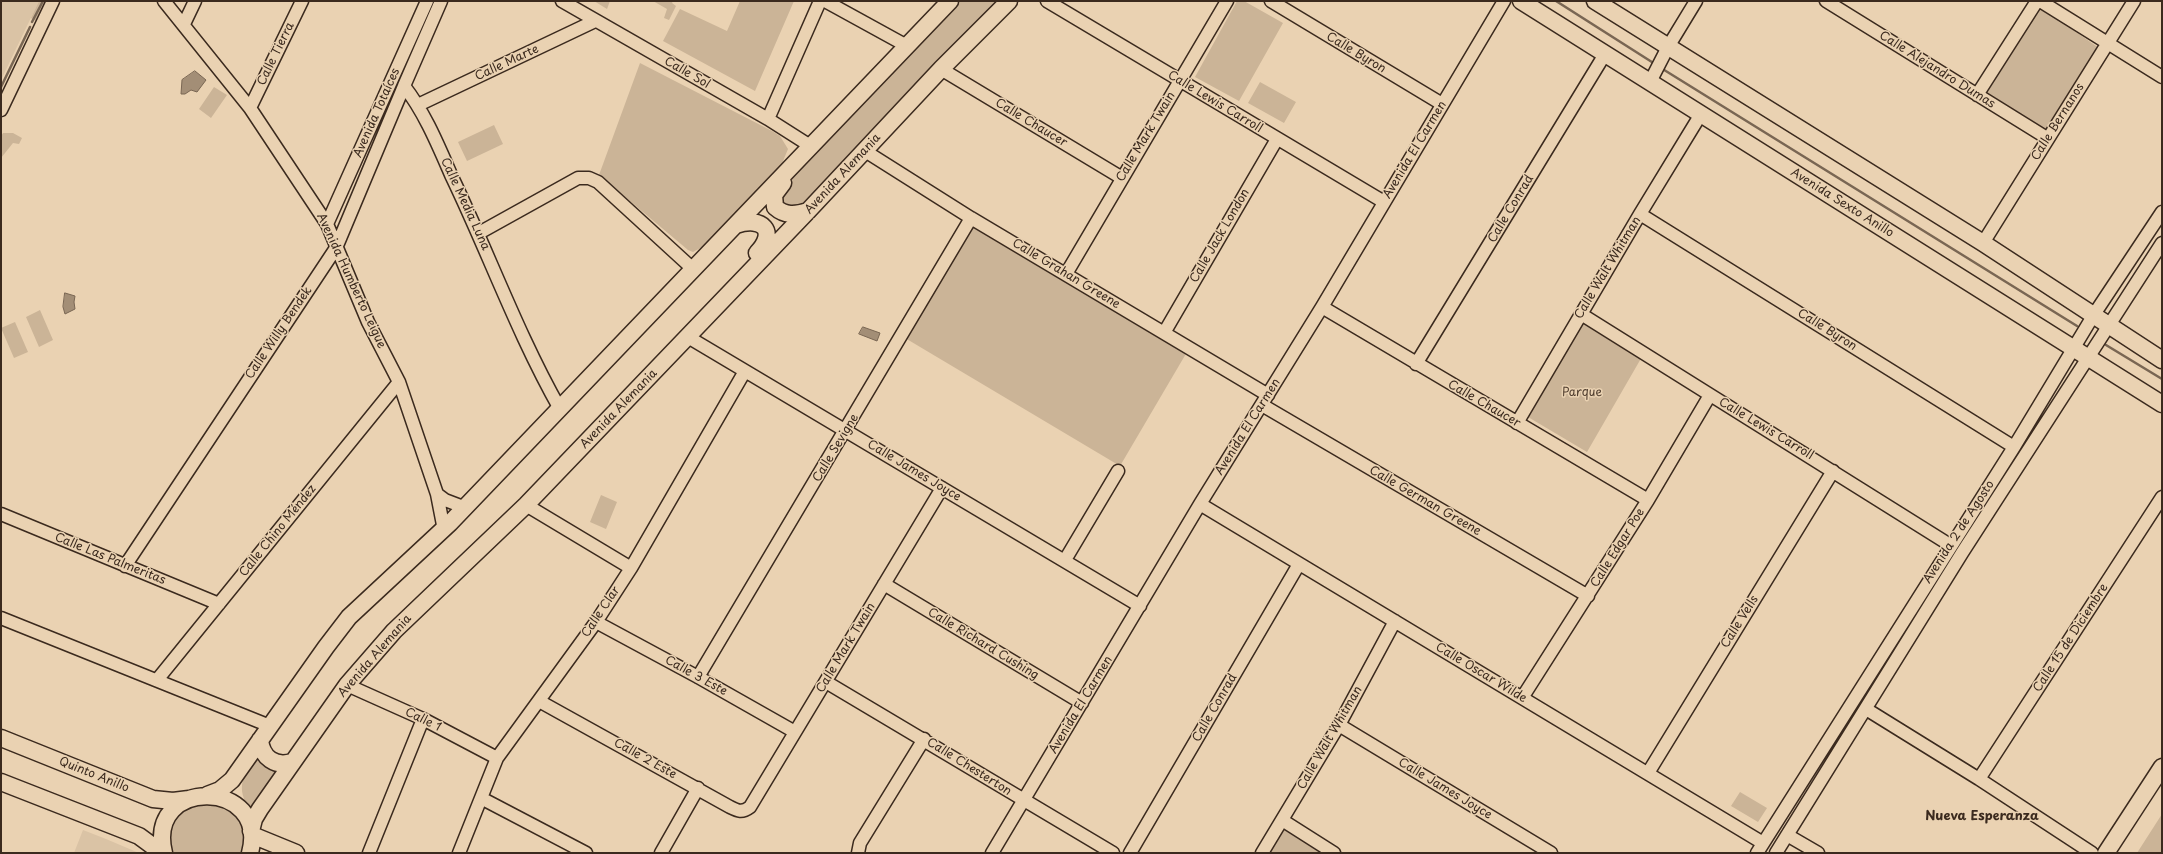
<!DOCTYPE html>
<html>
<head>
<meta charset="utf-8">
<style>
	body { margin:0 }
	#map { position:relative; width:2163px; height:854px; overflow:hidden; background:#ead2b2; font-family:"Playpen Sans",sans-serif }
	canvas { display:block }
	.frame { position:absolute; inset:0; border:2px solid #3b2a1e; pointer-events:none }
</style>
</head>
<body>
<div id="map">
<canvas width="2163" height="854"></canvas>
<div class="frame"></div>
</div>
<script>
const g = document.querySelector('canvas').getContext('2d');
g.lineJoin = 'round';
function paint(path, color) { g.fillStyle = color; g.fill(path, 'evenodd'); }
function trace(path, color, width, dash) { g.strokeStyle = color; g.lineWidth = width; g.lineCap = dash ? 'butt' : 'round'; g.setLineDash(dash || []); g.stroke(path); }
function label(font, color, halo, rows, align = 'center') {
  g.font = font + ' "Playpen Sans",sans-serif'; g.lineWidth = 3; g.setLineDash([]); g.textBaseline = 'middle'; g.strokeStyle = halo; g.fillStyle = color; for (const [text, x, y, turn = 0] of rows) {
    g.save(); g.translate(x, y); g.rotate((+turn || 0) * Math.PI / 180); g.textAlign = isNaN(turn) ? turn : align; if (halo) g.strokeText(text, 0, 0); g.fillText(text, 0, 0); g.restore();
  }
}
paint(new Path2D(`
	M1 1H39L1 80Z
	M83 830 106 839 139 853H74Z`), '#dac3a5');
paint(new Path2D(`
	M39 1H46L36 21 31 18Z
	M594 1H610L607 9Z
	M653 1H673L672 3 676 6 669 20 664 18 667 9Z
	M740 1H794L755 91 663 41 680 9 727 31Z
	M958 1H998L802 207H783L779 194 835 129Z
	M1237 1H1244L1283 23 1239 101 1195 77Z
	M2034 3 2099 48 2049 130 2046 131 1979 90Z
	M640 63 772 131 780 136 788 149 781 166 704 246 693 252 688 250 599 175Z
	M1260 82 1296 102 1284 123 1248 103Z
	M214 87 227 95 211 118 199 109Z
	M494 125 503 144 467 161 458 142Z
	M3 133H13L22 138 19 144 13 143 1 158V136Z
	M972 225 1187 352 1120 466 905 338Z
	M40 310 53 340 39 347 26 317Z
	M1586 318 1643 355 1587 452 1528 417Z
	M15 322 28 352 14 358 1 328Z
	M601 495 617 502 606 529 590 522Z
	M256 754 278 769 251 810C234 790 244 772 256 754Z
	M1740 792 1767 808 1758 822 1731 806Z
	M204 800 234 811 244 828 243 853H170C167 818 174 814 204 800Z
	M2162 814V853H2137Z
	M1282 827 1324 853H1267Z`), '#cbb497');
const water = new Path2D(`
	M195 71 206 80 197 92 191 90 185 94H181L182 80Z
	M65 293 75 296 74 302 75 309 65 314 63 307Z
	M863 327 880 333 877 341 859 334Z`);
paint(water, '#a38e76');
trace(water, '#796653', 1);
trace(new Path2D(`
	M1556 1 1655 64
	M32 22 43 1
	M1661 68 2077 326
	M1 87 30 27
	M2106 345 2162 379`), '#796653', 2.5);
const minor = new Path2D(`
	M164 1 250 108 327 224 368 322 399 382 437 494 444 530
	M441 1 404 86C425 113 438 145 452 177 489 254 518 335 560 409
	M562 1 768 119 812 147
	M825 1 907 46
	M1047 1 1384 202
	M1271 1 1442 104
	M1826 1 2047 138
	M2040 1 2162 77
	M184 24 195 1
	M941 69 1122 178
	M1650 82 1668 47 1696 1
	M1977 95 2037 1
	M418 105 595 21
	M250 108 302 1
	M1 110 53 1
	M768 119 820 1
	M865 151 971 218 1268 395
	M1640 214 2014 447
	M327 224 427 1
	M479 233 578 178H589L598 182 693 269
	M1983 243 2134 1
	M1066 274 1227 1
	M1322 307 1648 500
	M1581 314 1950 545
	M1164 333 1277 139
	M688 337 1140 606
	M1416 364 1605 54
	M1262 405 1588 596
	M1517 423 1640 214 1701 114
	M437 494 445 500 466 508
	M1200 504 1763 843
	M526 505 631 568
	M1 514 219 604
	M1065 560 1118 471
	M125 566 336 248 404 86
	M884 584 1082 703
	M1 618 270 726
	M596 622 698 677 795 732
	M698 677 971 218
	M157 680 399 382
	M826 682 1113 853
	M347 685 423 719 497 758
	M1522 698 1648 500 1710 395
	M539 701 730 807C738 811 742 813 750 807L942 488
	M1866 709 1979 779 2092 853
	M1339 725 1551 853
	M1648 773 1833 471
	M1979 779 2162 497
	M481 798 586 853
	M1282 820 1334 853
	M1787 835 1818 853
	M369 853 423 719
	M459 853 497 758 596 622 631 568 745 371
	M661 853 698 788
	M858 853 860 843 924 739
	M992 853 1200 504 1322 307 1504 1
	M1130 853 1299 564
	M1262 853 1339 725 1395 621
	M1757 853 2014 447 2093 316 2162 212
	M1776 853 1962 553 2162 243`);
const major = new Path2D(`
	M1521 1 2162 404
	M1595 1 1983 243 2162 360
	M783 183 774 195 775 207C785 216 795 215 808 211
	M736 225C762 216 778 231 757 253
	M1 738 153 799 173 801 189 799
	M260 740C262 758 275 767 292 762
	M1 782 139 836 162 853
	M207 795 220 790 232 780 326 647 349 617 450 523 950 1
	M251 831 254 819 260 809 347 685 394 631 526 505 808 211 941 69 1009 1
	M252 835 296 853
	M164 853C145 776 270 779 250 853
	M2106 853 2162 767`);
trace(minor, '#3b2a1e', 15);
trace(major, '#3b2a1e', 19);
trace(minor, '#ead2b2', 12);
trace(major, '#ead2b2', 16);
label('12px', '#3b2a1e', '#ead2b2', [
	["Calle Byron",1356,53,31],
	["Calle Tierra",276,54,-64],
	["Calle Marte",507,63,-25],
	["Calle Alejandro Dumas",1937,70,32],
	["Calle Sol",687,73,30],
	["Calle Lewis Carroll",1215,102,31],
	["Avenida Totaíces",377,113,-66],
	["Calle Bernanos",2058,122,-58],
	["Calle Chaucer",1031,123,31],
	["Calle Mark Twain",1146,137,-59],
	["Avenida El Carmen",1415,150,-59],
	["Avenida Alemania",843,174,-47],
	["Avenida Sexto Anillo",1842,203,32],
	["Calle Media Luna",465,204,65],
	["Calle Conrad",1511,209,-59],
	["Calle Jack London",1220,236,-60],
	["Calle Walt Whitman",1608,268,-59],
	["Calle Grahan Greene",1066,274,31],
	["Avenida Humberto Leigue",351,281,65],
	["Calle Byron",1827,330,32],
	["Calle Willy Bendek",279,333,-56],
	["Calle Chaucer",1484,404,30],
	["Avenida Alemania",619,409,-46],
	["Avenida El Carmen",1248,427,-58],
	["Calle Lewis Carroll",1766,429,31],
	["Calle Sevigne",836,448,-59],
	["Calle James Joyce",914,471,31],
	["Calle German Greene",1425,501,30],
	["Calle Chino Méndez",278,531,-51],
	["Avenida 2 de Agosto",1959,532,-57],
	["Calle Edgar Poe",1618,548,-58],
	["Calle Las Palmeritas",110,559,22],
	["Calle Clar",601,612,-56],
	["Calle Vells",1740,622,-58],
	["Calle 15 de Diciembre",2071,638,-57],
	["Calle Richard Cushing",983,644,31],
	["Calle Mark Twain",846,648,-59],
	["Avenida Alemania",375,656,-49],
	["Calle Oscar Wilde",1481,673,31],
	["Calle 3 Este",696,676,29],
	["Avenida El Carmen",1081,705,-59],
	["Calle Conrad",1215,708,-60],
	["Calle 1",423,720,26],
	["Calle Walt Whitman",1330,738,-60],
	["Calle 2 Este",645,759,29],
	["Calle Chesterton",969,767,32],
	["Quinto Anillo",94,775,22],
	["Calle James Joyce",1445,789,31]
]);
label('12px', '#513f30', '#ead2b2', [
	["Parque",1582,393]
]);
label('bold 13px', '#3b2a1e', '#ead2b2', [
	["Nueva Esperanza",1982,816]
]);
</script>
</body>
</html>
